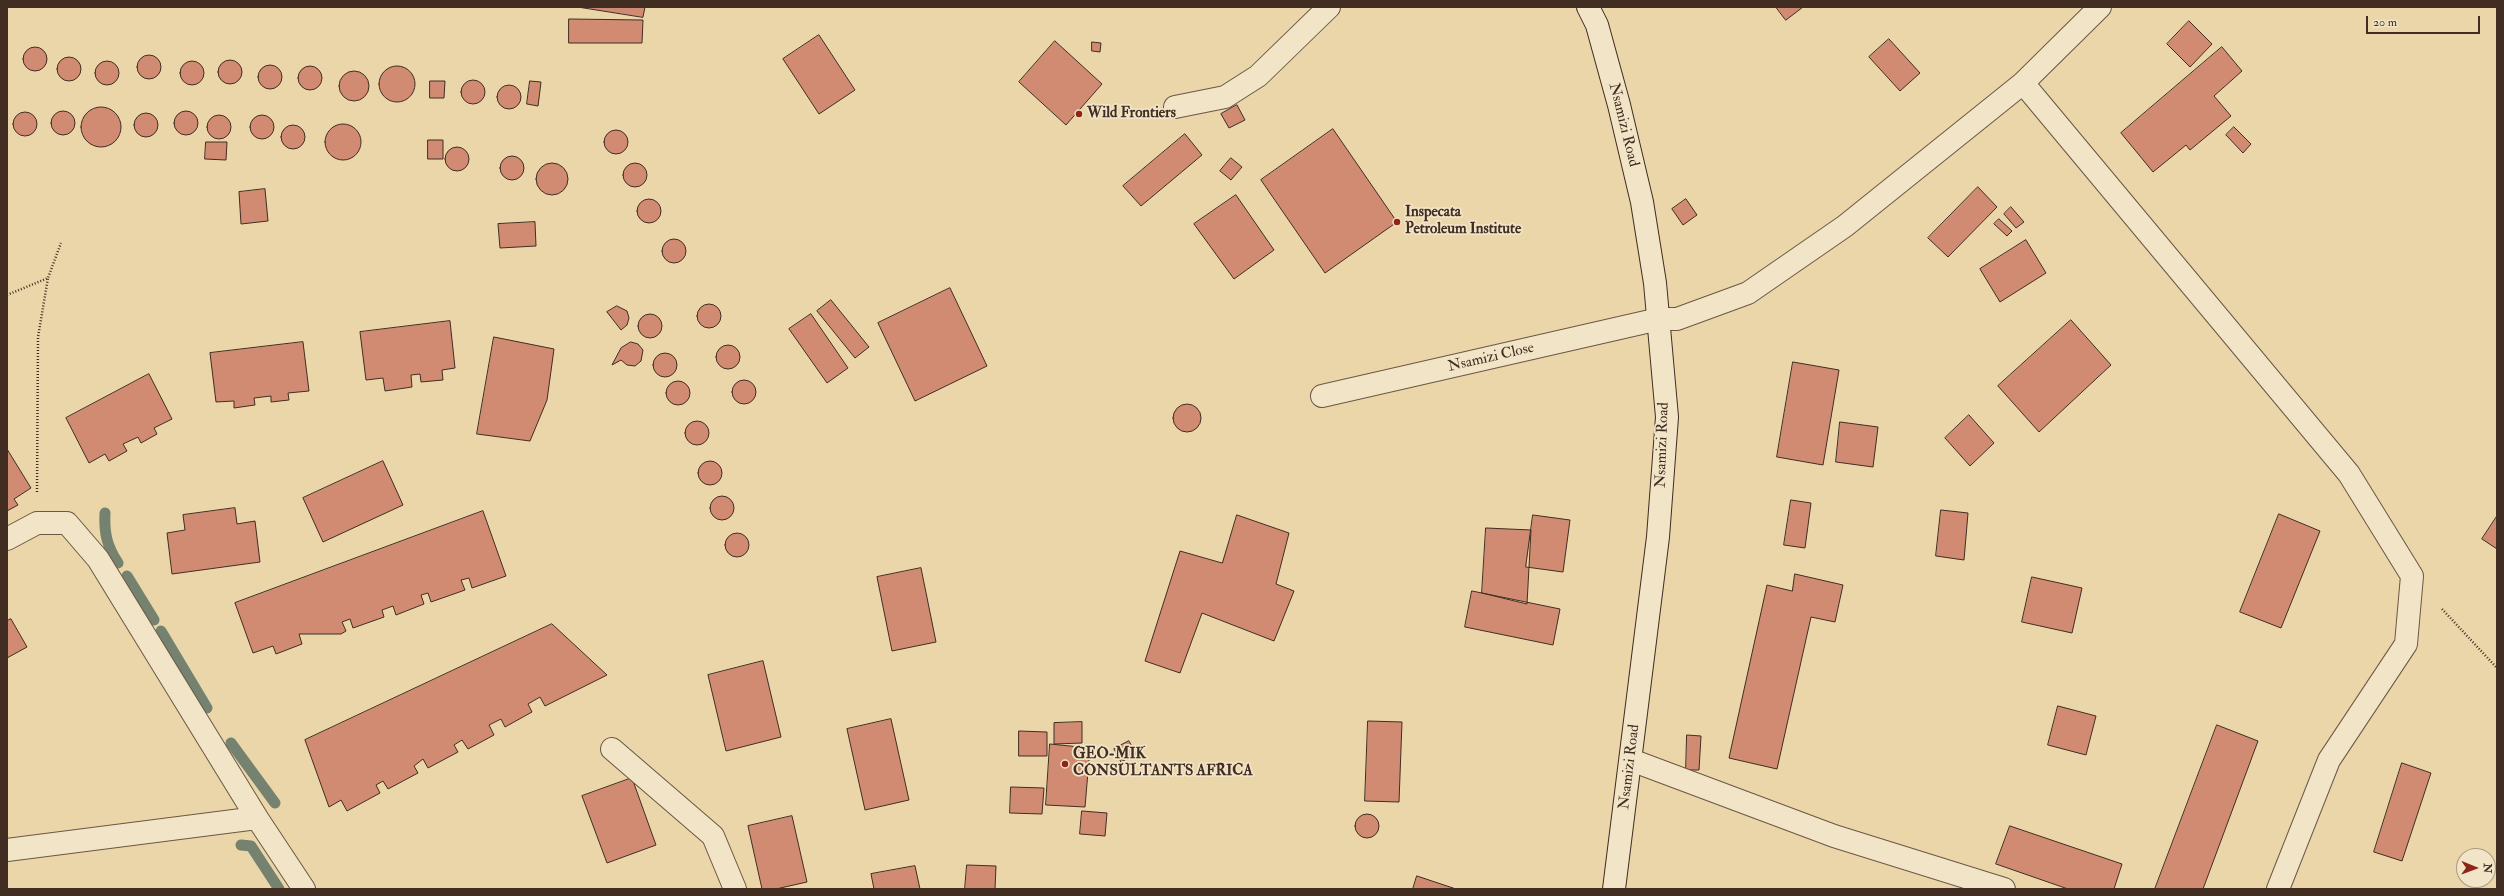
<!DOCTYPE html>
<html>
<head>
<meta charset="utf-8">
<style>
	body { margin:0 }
	#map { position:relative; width:2504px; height:896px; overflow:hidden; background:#ead6a9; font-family:"IM FELL Double Pica",serif }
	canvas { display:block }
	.frame { position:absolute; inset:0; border:8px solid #412d22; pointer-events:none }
	.north { position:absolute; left:2456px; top:848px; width:40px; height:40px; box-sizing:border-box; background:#f1e4c7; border:1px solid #ab9b85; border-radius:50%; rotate:91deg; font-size:11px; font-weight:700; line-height:16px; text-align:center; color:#412d22 }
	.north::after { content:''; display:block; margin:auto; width:14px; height:18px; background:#8f2418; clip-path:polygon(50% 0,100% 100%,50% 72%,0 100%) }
	.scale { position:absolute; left:2366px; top:16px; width:114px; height:18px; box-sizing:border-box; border:2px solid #412d22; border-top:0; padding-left:5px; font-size:12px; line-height:14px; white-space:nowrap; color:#412d22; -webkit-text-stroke:3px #f1e4c7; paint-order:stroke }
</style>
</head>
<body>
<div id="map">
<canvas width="2504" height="896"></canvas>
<div class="frame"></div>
<div class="north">N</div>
<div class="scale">20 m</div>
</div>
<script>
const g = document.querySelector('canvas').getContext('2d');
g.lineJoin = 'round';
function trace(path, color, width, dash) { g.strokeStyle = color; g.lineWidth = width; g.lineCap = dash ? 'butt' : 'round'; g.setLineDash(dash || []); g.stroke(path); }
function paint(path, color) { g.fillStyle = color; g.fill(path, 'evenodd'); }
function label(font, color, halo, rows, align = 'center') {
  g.font = font + ' "IM FELL Double Pica",serif'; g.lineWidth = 3.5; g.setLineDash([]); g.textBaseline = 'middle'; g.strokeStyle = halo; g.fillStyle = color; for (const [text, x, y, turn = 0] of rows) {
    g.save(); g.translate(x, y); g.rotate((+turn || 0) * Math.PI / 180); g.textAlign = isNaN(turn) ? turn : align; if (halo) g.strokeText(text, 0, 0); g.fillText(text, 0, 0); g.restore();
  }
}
trace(new Path2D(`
	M105 513C104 534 107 546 118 563
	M127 576 154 620
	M161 631 207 708
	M231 743 275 803
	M241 845 251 846 279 889`), '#758270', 11);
const building = new Path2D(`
	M578 7H645L643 17Z
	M1776 7H1803L1786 20Z
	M569 19 643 20 642 43H569Z
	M2189 21 2212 44 2190 67 2167 44Z
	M819 35 855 90 819 114 783 59Z
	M1889 39 1920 73 1900 91 1869 57Z
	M1055 41 1102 84 1066 125 1019 82Z
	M1092 42 1101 43 1100 52 1092 51Z
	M2222 47 2242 71 2214 96 2231 116 2190 150 2186 145 2153 172 2121 133Z
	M23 59a12 12 0 1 1 24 0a12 12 0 1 1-24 0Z
	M137 67a12 12 0 1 1 24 0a12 12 0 1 1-24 0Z
	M57 69a12 12 0 1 1 24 0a12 12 0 1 1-24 0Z
	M218 72a12 12 0 1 1 24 0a12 12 0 1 1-24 0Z
	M95 73a12 12 0 1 1 24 0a12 12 0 1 1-24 0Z
	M180 73a12 12 0 1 1 24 0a12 12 0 1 1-24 0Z
	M258 77a12 12 0 1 1 24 0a12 12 0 1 1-24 0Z
	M379 84a18 18 0 1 1 36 0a18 18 0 1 1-36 0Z
	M298 78a12 12 0 1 1 24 0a12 12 0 1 1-24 0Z
	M339 86a15 15 0 1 1 30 0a15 15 0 1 1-30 0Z
	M461 92a12 12 0 1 1 24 0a12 12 0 1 1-24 0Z
	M430 81H445L444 98H430Z
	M530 81 541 82 538 106 527 104Z
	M497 97a12 12 0 1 1 24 0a12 12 0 1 1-24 0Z
	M1237 105 1245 120 1229 128 1221 114Z
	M81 127a20 20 0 1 1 40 0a20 20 0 1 1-40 0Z
	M51 123a12 12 0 1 1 24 0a12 12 0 1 1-24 0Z
	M174 123a12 12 0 1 1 24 0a12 12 0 1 1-24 0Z
	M13 124a12 12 0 1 1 24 0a12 12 0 1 1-24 0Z
	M134 125a12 12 0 1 1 24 0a12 12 0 1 1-24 0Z
	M250 127a12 12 0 1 1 24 0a12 12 0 1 1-24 0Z
	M207 127a12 12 0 1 1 24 0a12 12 0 1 1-24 0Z
	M325 142a18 18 0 1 1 36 0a18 18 0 1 1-36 0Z
	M281 137a12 12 0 1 1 24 0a12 12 0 1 1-24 0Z
	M2234 127 2251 144 2243 153 2226 135Z
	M1333 129 1397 222 1325 273 1261 180Z
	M604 142a12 12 0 1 1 24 0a12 12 0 1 1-24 0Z
	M1185 134 1202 155 1141 206 1123 186Z
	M428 140H443V159H428Z
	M206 142H227L226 160 205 159Z
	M445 159a12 12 0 1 1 24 0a12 12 0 1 1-24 0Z
	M500 168a12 12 0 1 1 24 0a12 12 0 1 1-24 0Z
	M1231 158 1242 167 1231 180 1220 171Z
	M623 175a12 12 0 1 1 24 0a12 12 0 1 1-24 0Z
	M536 179a16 16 0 1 1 32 0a16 16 0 1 1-32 0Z
	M1978 187 1997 207 1948 257 1928 238Z
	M265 189 268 221 241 224 239 192Z
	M1236 195 1274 250 1234 279 1194 224Z
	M1686 199 1697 215 1683 225 1672 209Z
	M637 211a12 12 0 1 1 24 0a12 12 0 1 1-24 0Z
	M2011 207 2024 222 2016 228 2004 214Z
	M1999 219 2012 231 2007 236 1994 224Z
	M535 222 536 246 500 248 498 224Z
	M662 251a12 12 0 1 1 24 0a12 12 0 1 1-24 0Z
	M2026 240 2046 273 2000 302 1980 269Z
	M950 288 987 366 915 401 878 323Z
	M831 300 869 347 855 358 817 311Z
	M697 316a12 12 0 1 1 24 0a12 12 0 1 1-24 0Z
	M617 306 627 311 629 318 627 325 621 330 607 312Z
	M811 314 848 368 827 383 789 329Z
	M638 326a12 12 0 1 1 24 0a12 12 0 1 1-24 0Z
	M2071 320 2111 365 2039 432 1998 386Z
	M450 321 455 368 442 370 443 380 421 382 420 374 411 375 412 387 385 391 383 378 366 380 360 332Z
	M494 337 554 349 547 400 530 441 477 434Z
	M303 342 309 391 288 393 289 400 271 402V396L254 398 255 405 234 408V401L216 402 210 353Z
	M631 342 638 344 643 350 641 361 635 366 627 365 621 360 612 365 621 348Z
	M716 357a12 12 0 1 1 24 0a12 12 0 1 1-24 0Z
	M653 365a12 12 0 1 1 24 0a12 12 0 1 1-24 0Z
	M1793 362 1839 370 1823 465 1777 457Z
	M149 374 172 419 154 428 157 434 141 443 138 437 123 444 127 451 109 461 105 454 89 463 66 418Z
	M732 392a12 12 0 1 1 24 0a12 12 0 1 1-24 0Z
	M666 393a12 12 0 1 1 24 0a12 12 0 1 1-24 0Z
	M1173 418a14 14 0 1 1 28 0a14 14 0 1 1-28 0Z
	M1969 415 1994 443 1970 466 1945 438Z
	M685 433a12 12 0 1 1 24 0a12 12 0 1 1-24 0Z
	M1840 422 1878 427 1873 467 1836 462Z
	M7 449 31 488 14 499 18 505 7 511Z
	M698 473a12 12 0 1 1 24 0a12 12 0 1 1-24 0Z
	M383 461 403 505 323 542 303 498Z
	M710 508a12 12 0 1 1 24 0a12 12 0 1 1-24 0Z
	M1791 500 1811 503 1805 548 1784 545Z
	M235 508 237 524 255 521 260 562 172 574 167 533 185 530 183 515Z
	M1941 510 1968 513 1964 560 1936 556Z
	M483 511 506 576 472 588 469 578 461 580 465 590 431 602 428 593 421 595 424 604 396 615 393 606 382 610 384 617 353 628 350 619 342 622 346 631 341 634H299L302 644 276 654 273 646 253 653 235 603Z
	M2279 514 2320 531 2281 628 2240 612Z
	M1237 515 1289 533 1276 584 1294 591 1274 641 1202 613 1180 673 1145 661 1180 551 1222 563Z
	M1533 515 1570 520 1563 572 1526 567Z
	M2497 516V549L2482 539Z
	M1486 528 1531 530 1527 604 1482 593Z
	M725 545a12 12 0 1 1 24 0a12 12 0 1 1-24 0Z
	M921 568 936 642 892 651 877 577Z
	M1795 574 1843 585 1835 622 1811 617 1777 769 1729 758 1767 585 1792 591Z
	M2032 577 2082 588 2072 633 2022 622Z
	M1472 591 1560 609 1553 645 1465 627Z
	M11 619 27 647 7 658V621Z
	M552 624 607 675 545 706 540 697 528 704 532 712 505 727 501 719 489 725 494 735 468 749 462 740 454 745 458 752 428 768 423 759 414 766 418 773 388 789 383 781 376 785 380 793 347 811 341 800 329 807 305 740Z
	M763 661 781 737 726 751 708 675Z
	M2058 706 2096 716 2086 755 2048 745Z
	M891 719 909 800 865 810 847 729Z
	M1368 721 1402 722 1399 802 1365 801Z
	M1082 722V743L1054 744V723Z
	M2217 725 2258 741 2203 889H2155Z
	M1019 731 1047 732V756H1019Z
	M1687 735 1701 736 1699 770H1686Z
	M1129 741 1136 754 1121 762 1114 749Z
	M1050 744 1090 748 1085 807 1046 805Z
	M2402 763 2431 773 2402 861 2374 852Z
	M632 778 656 845 607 863 582 796Z
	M1011 787 1044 788 1042 814 1010 813Z
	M1082 811 1107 813 1105 836 1080 834Z
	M1355 826a12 12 0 1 1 24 0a12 12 0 1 1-24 0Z
	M792 816 807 882 776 889H762L748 826Z
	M2010 826 2122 864 2114 889H2068L1996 864Z
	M967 865 996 866 995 889H965Z
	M915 866 920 889H874L871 874Z
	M1417 876 1456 889H1413Z`);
paint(building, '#d08b72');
trace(building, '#412d22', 1);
const street = new Path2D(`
	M2023 83 2349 474 2412 576 2406 644 2329 760 2278 889
	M1175 107 1225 97 1258 76 1329 7
	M1322 396 1659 319H1677L1748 293 1845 226 2023 83 2100 7
	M7 539 37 523H67L98 559 257 818 304 889
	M612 749 713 836 735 889
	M1631 760 1834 836 2004 889
	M7 850 257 818`);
const secondary = new Path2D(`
	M1588 7 1597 25 1619 105 1642 202 1655 283 1667 417 1658 537 1614 889`);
trace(street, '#6b5744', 24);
trace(secondary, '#412d22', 24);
trace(new Path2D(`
	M7 295 48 278 61 243
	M37 492 38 337 48 278
	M2442 609 2497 668`), '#412d22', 2.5, [1, 2]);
trace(street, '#f1e4c7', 22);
trace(secondary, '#f1e4c7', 22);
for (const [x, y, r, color] of [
	[1079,114,4,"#8f2418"],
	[1397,222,4,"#8f2418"],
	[1065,764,4,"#8f2418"]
]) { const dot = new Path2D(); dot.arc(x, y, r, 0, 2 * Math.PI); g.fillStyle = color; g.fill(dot); trace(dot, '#f1e4c7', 1.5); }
label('bold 15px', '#412d22', '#f1e4c7', [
	["Wild Frontiers",1087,114],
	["Inspecata",1405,213],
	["Petroleum Institute",1405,230],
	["GEO-MIK",1073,755],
	["CONSULTANTS AFRICA",1073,772]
], 'left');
label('15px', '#412d22', '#f1e4c7', [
	["Nsamizi Road",1623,125,76],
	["Nsamizi Close",1491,358,-13],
	["Nsamizi Road",1663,445,-88],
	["Nsamizi Road",1630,767,-83]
]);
</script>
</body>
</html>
